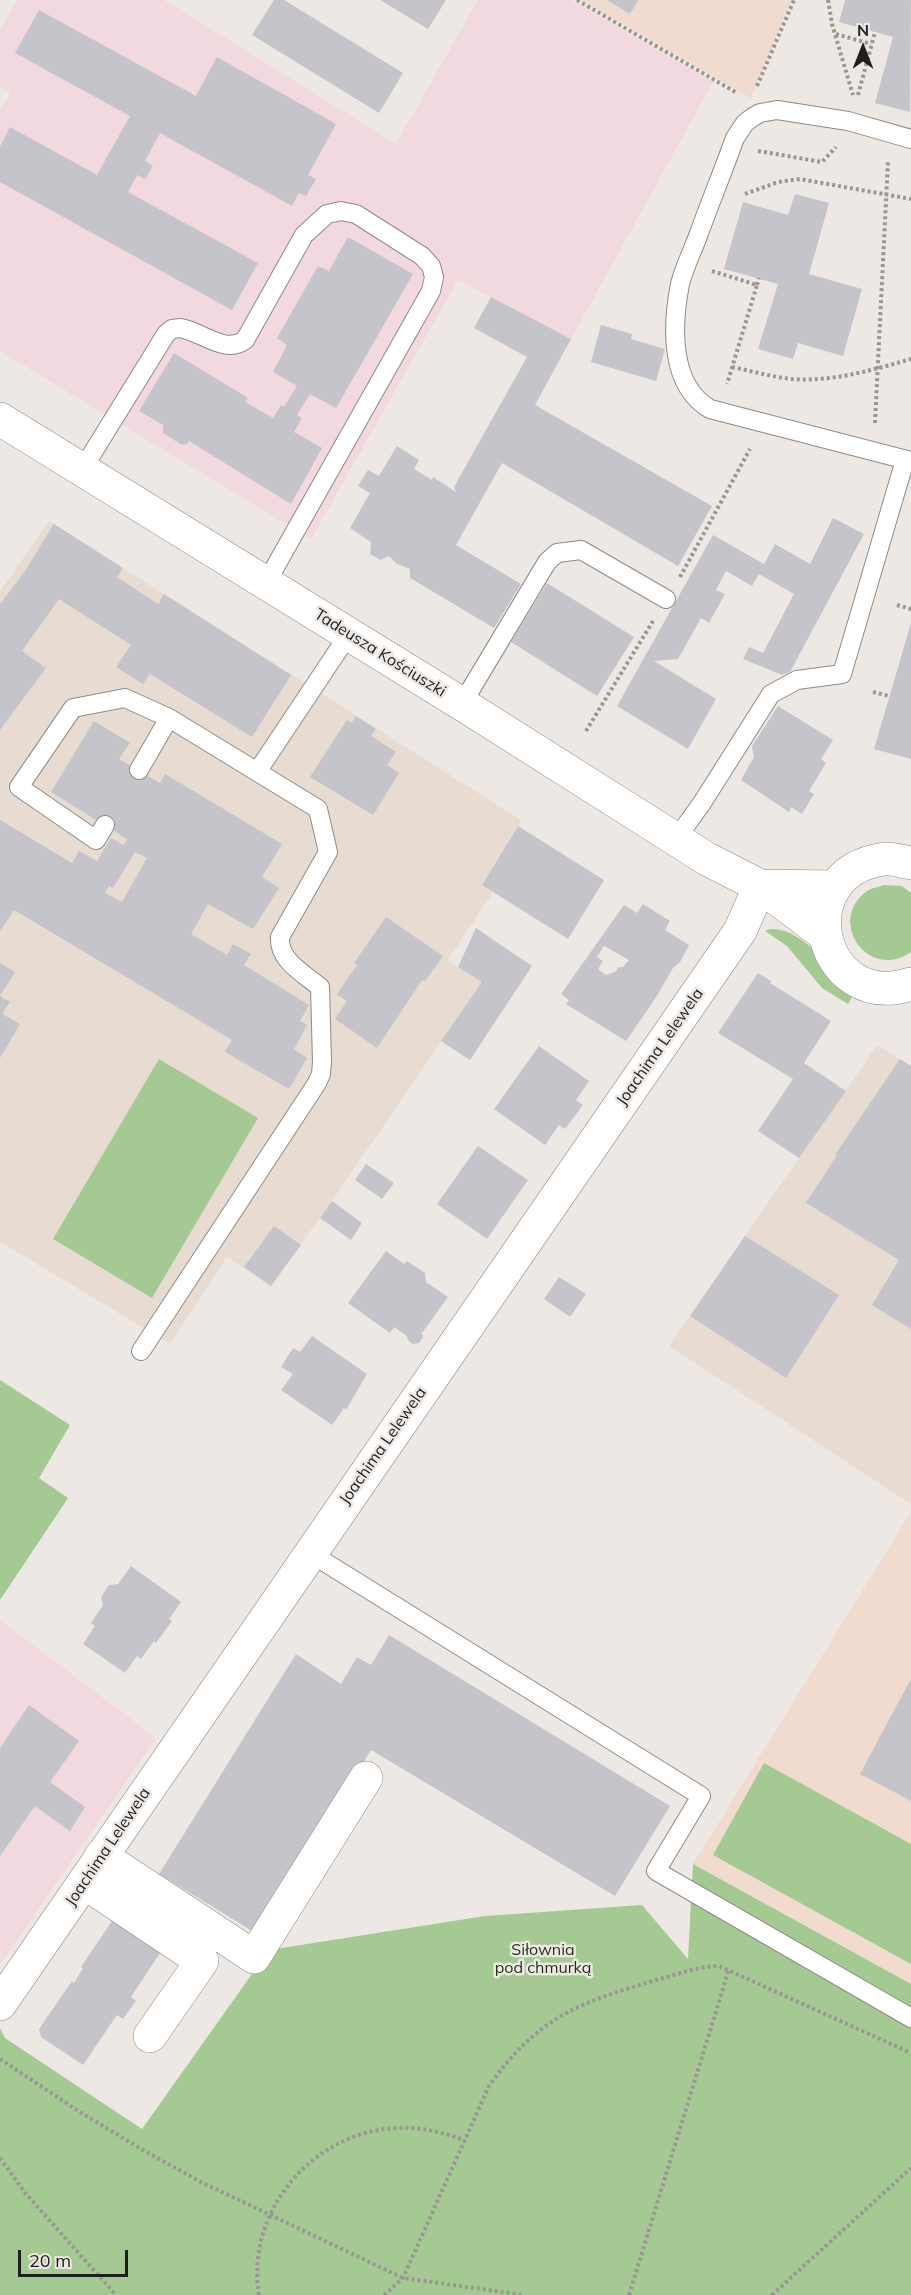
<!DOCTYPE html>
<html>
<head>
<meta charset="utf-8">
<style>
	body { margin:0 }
	#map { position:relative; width:911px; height:2295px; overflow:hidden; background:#eee8e4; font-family:Mulish,sans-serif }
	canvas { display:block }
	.north { position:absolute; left:833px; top:18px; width:60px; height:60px; -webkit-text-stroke:4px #eee8e4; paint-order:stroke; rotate:0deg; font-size:16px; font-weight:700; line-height:24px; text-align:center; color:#211f1e }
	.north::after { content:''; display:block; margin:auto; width:21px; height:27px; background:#211f1e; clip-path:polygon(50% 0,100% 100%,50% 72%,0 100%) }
	.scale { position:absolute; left:18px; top:2250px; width:110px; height:27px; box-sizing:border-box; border:3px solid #211f1e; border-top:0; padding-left:8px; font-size:18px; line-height:21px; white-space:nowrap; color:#211f1e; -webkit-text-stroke:4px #eee8e4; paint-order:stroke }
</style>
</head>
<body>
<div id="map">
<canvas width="911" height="2295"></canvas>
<div class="north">N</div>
<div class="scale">20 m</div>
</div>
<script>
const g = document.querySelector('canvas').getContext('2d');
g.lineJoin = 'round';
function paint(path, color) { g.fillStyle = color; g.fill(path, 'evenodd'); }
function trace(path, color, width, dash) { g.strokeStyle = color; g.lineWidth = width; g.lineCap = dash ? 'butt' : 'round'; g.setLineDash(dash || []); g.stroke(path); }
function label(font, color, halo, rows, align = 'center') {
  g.font = font + ' Mulish,sans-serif'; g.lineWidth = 5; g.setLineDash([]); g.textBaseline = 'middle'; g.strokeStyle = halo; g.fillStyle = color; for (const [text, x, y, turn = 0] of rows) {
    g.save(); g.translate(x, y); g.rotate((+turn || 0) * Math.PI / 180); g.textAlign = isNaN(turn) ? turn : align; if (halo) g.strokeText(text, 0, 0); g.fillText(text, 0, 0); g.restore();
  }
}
paint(new Path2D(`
	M17 0H164L396 144 478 0H571L713 82 571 339 458 280 311 539 0 351V111L11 92 0 86V30Z
	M0 1620 156 1738 0 1965Z`), '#f2d8df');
paint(new Path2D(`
	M49 521 521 820 482 885 493 892 448 960 482 982 332 1201 271 1286 227 1257 170 1344 0 1242V591Z
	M877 1045 911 1066V1504L669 1346Z`), '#e8dcd2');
paint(new Path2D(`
	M582 0H791L751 98Z
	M911 1512V1984L693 1864Z`), '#f1dbce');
paint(new Path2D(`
	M884 885 902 886 911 893V952C868 982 826 920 867 891 871 888 879 887 884 885Z
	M770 929C802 927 834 971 855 992L848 1004 822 988 787 946 765 931Z
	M159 1059 258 1118 152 1298 53 1239Z
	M0 1380 70 1425 39 1478 240 1617 68 1498 0 1600Z
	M764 1763 911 1844V1964L713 1855Z
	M693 1864 911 1984V2295H0V2028L5 2038 142 2129 269 1950 485 1916 642 1905 688 1959Z`), '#a4c992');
paint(new Path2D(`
	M274 0H284L403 73 379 113 252 35Z
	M380 0H446L428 29Z
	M607 0H638L630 14Z
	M845 0H911L910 112 875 103 893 37 839 22Z
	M39 10 196 96 217 57 336 124 308 175 316 179 306 196 299 193 292 206 160 133 145 161 153 166 145 179 137 175 128 192 258 263 232 310 0 182V147L10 127 97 175 130 116 15 53Z
	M795 194 829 203 809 274 862 289 843 356 798 343 793 359 758 349 778 284 724 269 743 202 788 215Z
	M348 237 413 274 336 408 310 394 297 415 302 418 294 432 322 448 291 504 189 441 187 444 182 445 163 433V425L139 411 174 353 248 398 245 402 273 418 281 405 284 407 297 386 273 372 287 345 277 338 318 266 329 271Z
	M491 297 571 339 535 405 712 506 678 566 502 463 456 545 521 584 494 628 410 578V569L397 564 389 556 380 560 370 554 371 542 350 528 370 493 358 486 368 470 379 476 397 446 419 460 414 469 432 480 433 477 456 492 454 487 527 357 474 328Z
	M601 325 632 334 631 339 665 349 656 381 591 362Z
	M833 518 864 534 790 672 782 675 743 659 749 647 763 653 794 594 759 574 752 586 726 571 716 590 725 594 709 623 701 618 678 659 654 661 716 699 688 749 617 706 713 535 764 564 775 544 810 564Z
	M54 524 123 568 117 577 158 604 164 594 291 675 252 737 150 674 143 684 116 667 131 645 59 599 22 651 46 668 0 730V604L23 574Z
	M547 583 634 637 597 696 511 642Z
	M911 623V759L874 749Z
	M778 706 833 740 821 759 826 763 809 791 814 794 802 814 791 807 789 812 741 780 754 757 752 746Z
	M356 716 376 729 371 736 396 752 387 765 399 773 373 815 310 777 347 720 352 723Z
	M94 721 130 743 119 759 160 783 165 774 282 844 262 877 279 888 253 929 208 904 191 934 227 955 233 944 251 954 244 965 309 1005 300 1021 307 1025 294 1049 307 1058 289 1089 225 1052 232 1040 14 910 0 931V820L72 863 79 851 97 861 111 838 124 845 127 839 51 792ZM135 852 147 858 122 902 105 893 109 886 113 888Z
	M518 826 604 880 568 939 482 885Z
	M643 904 670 921 665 930 689 945 680 962 673 968 655 999 626 1041 566 1004 569 1000 561 994 624 905 637 913ZM604 946 629 960 623 967H619L615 972 606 975 598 969 603 961 597 957Z
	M386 917 443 956 425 981 422 980 377 1048 335 1019 347 1001 337 994 357 965 354 963Z
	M476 928 532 966 470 1060 441 1041 482 982 458 967Z
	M0 963 15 972 0 996 10 1002 2 1014 20 1024 0 1058Z
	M758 973 771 981 770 983 831 1021 804 1063 846 1091 799 1158 758 1131 793 1079 718 1033Z
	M539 1046 589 1081 576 1100 583 1105 565 1129 559 1125 545 1145 494 1109Z
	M900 1059 911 1066V1329L872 1305 899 1260 806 1203 837 1155H835Z
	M478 1146 528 1180 487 1239 437 1204Z
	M366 1164 394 1183 382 1199 355 1180Z
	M332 1201 362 1223 351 1240 320 1218Z
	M274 1226 301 1245 271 1286 244 1267Z
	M745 1236 839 1295 786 1378 690 1316Z
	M386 1251 404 1264 407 1261 425 1273 426 1282 448 1297 422 1333 423 1337 419 1343 413 1344 408 1340 407 1336 394 1327 390 1333 348 1303Z
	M559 1277 586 1294 570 1317 544 1299Z
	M312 1336 367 1374 346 1410 344 1408 332 1425 281 1390 293 1374 281 1367 293 1348 300 1352Z
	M131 1566 181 1602 169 1619 172 1621 156 1643 154 1641 141 1659 137 1656 125 1673 83 1644 95 1626 91 1623 103 1605 101 1597 109 1585 118 1584Z
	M389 1635 670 1806 615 1896 371 1750 257 1934 159 1874 296 1654 341 1684 357 1657 371 1665Z
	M911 1679V1801L860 1774Z
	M29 1705 79 1741 50 1782 85 1807 70 1831 35 1806 0 1856V1748Z
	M118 1912 168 1941 131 1997 136 2001 123 2019 117 2015 83 2065 41 2037 39 2029 72 1981 74 1983 83 1968 81 1967Z`), '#c4c4ca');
const service = new Path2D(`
	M911 139 848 121 777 110 760 113 753 117 745 123 735 138C723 171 710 203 698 236 692 252 684 268 680 284 672 325 669 385 710 409L911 461
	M82 470 166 334 172 329 180 328C201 331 225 355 245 340L304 235 327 214 341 211 356 214 422 256 431 266 434 277 431 291 266 583
	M462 704 547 562 557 553 581 550 666 599
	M139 770 169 718
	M257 772 349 634
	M105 825 96 840 19 787 73 708 125 698 169 718 318 809 328 852 280 937C278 960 303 973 320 987L322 1062 321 1074 317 1083 141 1351
	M676 839 702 803 771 694 797 680 842 674 905 460
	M310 1553 701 1796 656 1871 911 2018`);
const minor = new Path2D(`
	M101 1856 254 1957 366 1778
	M84 1882 202 1961 150 2036
	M0 2004 740 931 760 886`);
const tertiary = new Path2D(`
	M0 419 462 704 707 859 760 886 824 934
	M911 863C903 862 892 858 884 859 786 873 819 1014 911 984
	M760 886 834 887`);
trace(service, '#8f8a86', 20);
trace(minor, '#8f8a86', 34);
trace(tertiary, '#8f8a86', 34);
trace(new Path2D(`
	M577 0 737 93
	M828 0 832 24 853 95
	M836 34 871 44
	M757 86 794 0
	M858 95 875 32
	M758 151 822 162 836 147
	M745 194 778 182 800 179 911 199
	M712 271 757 285 727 384
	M757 285 759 278
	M732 367C752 371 772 377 792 379 832 382 873 370 911 359
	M875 423 888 161
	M680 577 750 449
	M897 605 911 609
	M873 692 889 696
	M586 731 653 621
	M0 2059 83 2114 143 2150 201 2182 403 2278 524 2295
	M0 2158 26 2194 116 2295
	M259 2295C245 2212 313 2131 397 2128 420 2127 442 2132 464 2140
	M384 2295 403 2278 489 2086C538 2017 578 2003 656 1980 677 1975 698 1966 719 1966L911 2053
	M629 2295 729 1969
	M772 2295 911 2168`), '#9a9693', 4, [3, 3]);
trace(service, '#fff', 18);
trace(minor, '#fff', 33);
trace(tertiary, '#fff', 33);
label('16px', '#211f1e', '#eee8e4', [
	["Tadeusza Kościuszki",380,653,32],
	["Joachima Lelewela",660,1047,-55],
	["Joachima Lelewela",383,1446,-55],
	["Joachima Lelewela",108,1847,-56]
]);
label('16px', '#1c350c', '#eee8e4', [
	["Siłownia",543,1950],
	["pod chmurką",543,1968]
]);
</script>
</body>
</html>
